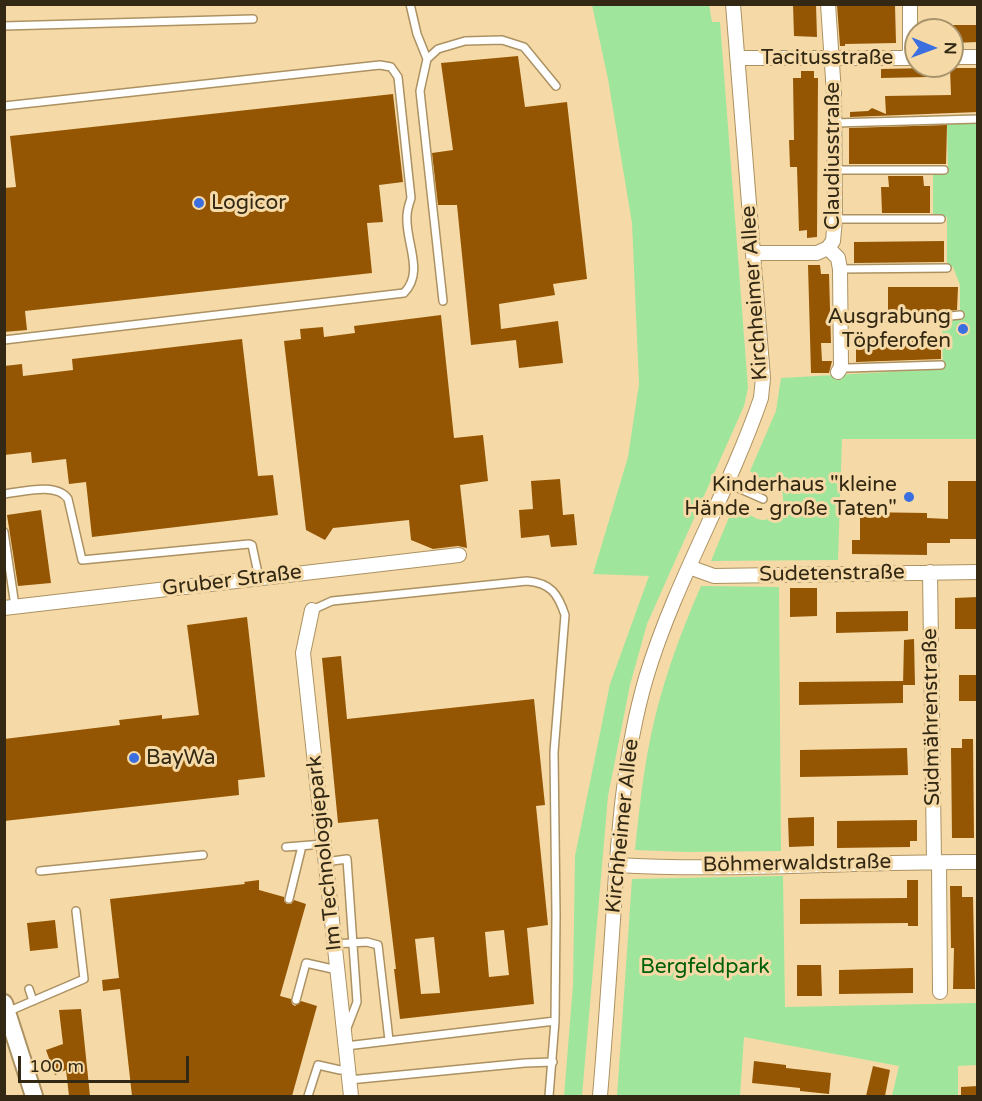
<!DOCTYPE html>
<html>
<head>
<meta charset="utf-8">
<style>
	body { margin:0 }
	#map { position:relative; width:982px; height:1101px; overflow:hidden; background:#f5daa7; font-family:"Varela Round",sans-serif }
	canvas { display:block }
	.frame { position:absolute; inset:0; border:6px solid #322813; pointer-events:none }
	.north { position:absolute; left:904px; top:18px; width:60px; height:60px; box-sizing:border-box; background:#f5daa7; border:2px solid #a7936c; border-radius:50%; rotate:91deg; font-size:16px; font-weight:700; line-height:24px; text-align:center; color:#322813 }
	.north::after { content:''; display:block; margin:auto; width:21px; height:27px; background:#3b6ede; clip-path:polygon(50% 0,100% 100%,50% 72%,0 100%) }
	.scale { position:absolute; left:18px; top:1056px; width:171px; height:27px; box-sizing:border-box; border:3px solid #322813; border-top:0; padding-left:8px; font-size:18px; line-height:21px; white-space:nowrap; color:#322813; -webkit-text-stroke:4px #f5daa7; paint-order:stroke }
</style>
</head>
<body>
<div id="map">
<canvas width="982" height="1101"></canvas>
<div class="frame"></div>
<div class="north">N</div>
<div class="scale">100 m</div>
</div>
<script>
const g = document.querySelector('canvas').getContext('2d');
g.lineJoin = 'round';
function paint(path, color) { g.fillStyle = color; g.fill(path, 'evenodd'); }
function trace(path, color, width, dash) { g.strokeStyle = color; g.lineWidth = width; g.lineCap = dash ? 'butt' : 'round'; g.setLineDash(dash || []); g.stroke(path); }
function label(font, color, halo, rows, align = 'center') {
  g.font = font + ' "Varela Round",sans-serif'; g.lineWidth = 6; g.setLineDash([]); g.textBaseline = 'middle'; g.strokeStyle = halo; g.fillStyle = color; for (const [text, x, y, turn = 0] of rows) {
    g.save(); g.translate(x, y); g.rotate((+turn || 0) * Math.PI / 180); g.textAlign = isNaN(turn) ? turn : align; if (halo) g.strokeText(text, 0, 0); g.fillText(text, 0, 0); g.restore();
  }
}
paint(new Path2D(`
	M592 5H709L712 22H720L748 388 744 406 647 624 630 685 608 796 582 1096H564L573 985 575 856 610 684 649 576 593 574 628 457 639 384 632 223 608 79Z
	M947 124H977V439H842L838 560 711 561 732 510C737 511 743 511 747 513 753 516 756 520 764 520 792 518 789 475 758 478L750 471 776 411 781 378 943 369 942 319 960 317V285L953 267 947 265V217H933V169H948Z
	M701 586 779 587 781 851 687 852 635 850C639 812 643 773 651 735 662 683 680 634 701 586Z
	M783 876 785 1007 977 1003V1065L958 1066V1096H892L899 1066 744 1037 740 1096H617L632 879Z`), '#9fe69c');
paint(new Path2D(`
	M793 4H816L817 37 794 36Z
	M837 5H895L896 43 845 44V46H840Z
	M952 25H978V42L952 43Z
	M518 56 525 107 567 102 587 279 553 284 555 295 499 304 501 329 558 321 563 363 519 368 516 340 471 345 457 205H438L432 153 453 150 441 63Z
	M929 68V77L881 78V69Z
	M950 68H978V112L850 117V112L868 111 872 108 886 114 885 96 951 95Z
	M801 71H814V78H818L817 237 807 238V230L799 231 797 167H790L789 140H794L793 78H801Z
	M393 94 403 182 379 185 383 222 367 223 372 273 25 311 27 330 4 332V188L16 187 10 136Z
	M947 125 946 164H849V128Z
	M888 176H923L924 186H930V213H882L881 187H889Z
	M944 241V262L854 263V242Z
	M808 265H820L821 274H829L831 343H821L822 361H832L829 373H811Z
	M888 287H958L957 310 936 312H888Z
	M441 315 454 438 483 435 488 481 460 485 467 548 458 546 433 549 411 540 409 520 333 528 325 540 306 530 284 341 301 339 300 329 323 327 324 337 355 333 354 326Z
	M941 337V359L856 362V338Z
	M242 339 258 476 273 475 278 515 92 537 86 482 69 484 66 459 32 463 31 452 4 455V366L22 364 23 376 73 370 72 359Z
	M560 479 563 515 574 514 577 545 551 547 549 535 521 538 519 510 533 509 531 481Z
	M948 481H977L976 539H950V543H927V555L852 554V540H860V512L927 513V518L948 519Z
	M41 510 51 583 18 586 7 515Z
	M790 588H817V616L790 617Z
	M978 597V629H955V598Z
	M908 611V631L836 633V612Z
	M247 617 265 777 238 780 239 795 4 821V739L120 725 119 720 162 715V719L199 715 187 625Z
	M914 639 915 685H903L904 640Z
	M341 656 347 719 534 699 545 805 536 806 548 925 527 928 534 1004 400 1019 394 969H396L378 819 338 823 322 658ZM504 930 509 975 489 977 485 932ZM434 937 440 993 421 994 415 939Z
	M959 675H978V701H959Z
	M903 681V703L799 705V682Z
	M962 739H973L974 838H952L951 748H962Z
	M907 748 908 775 800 777V750Z
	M814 817V846L789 847 788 818Z
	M917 820V841H910V847L837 848V821Z
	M259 880V890L284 897V901L287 904H291L294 900 306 904 280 996 291 999 292 1004 295 1006 301 1001 317 1006 292 1096H132L120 989 103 991 102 980 119 978 110 899 245 884 244 882Z
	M907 880H918V926H908V923L800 924V899L907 898Z
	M950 886H962V897H973L975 989H953L954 948H951Z
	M55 920 58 948 30 951 27 923Z
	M797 965H821L822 996H797Z
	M913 968V993L839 994V970Z
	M81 1009 90 1096H69L66 1070 55 1075 46 1050 63 1044 59 1010Z
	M754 1061 786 1065V1068L831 1073 829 1094 800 1091V1088L752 1083Z
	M873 1066 890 1070 885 1096H866Z
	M978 1086V1096H961V1087Z`), '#955603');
const service = new Path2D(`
	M410 4 417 34 427 59 420 91 443 301
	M4 26 253 19
	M427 59 438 49 465 41 502 40 524 47 556 86
	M4 106 380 65 391 67 398 77 411 198C409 204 407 210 407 216 405 242 425 272 404 293L4 340
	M834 123 978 119
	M835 170H944
	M835 219H941
	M840 269 947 268
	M841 318H931L960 315
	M841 367 848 368 941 365
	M727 483 763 499
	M4 494C22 492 57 482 68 499L82 560 249 544 252 545 259 578
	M4 532 15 606
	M312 610 332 601 527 581C551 583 558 594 565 615L554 752 556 915 555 1021 549 1096
	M286 847 324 844
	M325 862 347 859 357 1002 347 1028
	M40 871 203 855
	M289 899 302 846
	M334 944 367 942 378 945 389 1040
	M29 989 33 1001
	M296 1000 306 963 337 970
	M7 1012 84 979 76 911
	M346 1046 555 1021
	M349 1080 525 1063 553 1062
	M308 1096 318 1065 340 1070 348 1069`);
const minor = new Path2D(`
	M952 57H978
	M738 58H916
	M908 58 910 50V4
	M828 248 838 258 840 269 841 367 838 372
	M753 253H817L828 248 833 241 835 219 834 94 828 4
	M689 567 714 576 978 572
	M930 572 934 861
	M4 608 459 555
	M312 610 303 653 351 1096
	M939 862 940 992
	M616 865C736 872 857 861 978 862
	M600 1096C605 1038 609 979 613 920 618 839 623 757 646 678 675 581 728 494 761 398L763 378 733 4`);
const tertiary = new Path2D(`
	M4 1003 34 1096`);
trace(service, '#ac9262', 10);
trace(minor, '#ac9262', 16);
trace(tertiary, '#ac9262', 20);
trace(service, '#fff', 7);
trace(minor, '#fff', 14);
trace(tertiary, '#fff', 16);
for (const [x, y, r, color] of [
	[199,203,6,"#3b6ede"],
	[963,329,6,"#3b6ede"],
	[909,497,6,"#3b6ede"],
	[134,758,6,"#3b6ede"]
]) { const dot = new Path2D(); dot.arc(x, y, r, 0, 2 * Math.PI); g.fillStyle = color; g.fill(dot); trace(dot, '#f5daa7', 2); }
label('21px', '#322813', '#f5daa7', [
	["Tacitusstraße",827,58],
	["Claudiusstraße",833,156,-90],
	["Kirchheimer Allee",755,293,-94],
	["Sudetenstraße",832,574,-1],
	["Gruber Straße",232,581,-7],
	["Südmährenstraße",932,717,-91],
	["Kirchheimer Allee",623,826,-84],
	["Im Technologiepark",325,853,-96],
	["Böhmerwaldstraße",797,864,-1]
]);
label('21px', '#322813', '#f5daa7', [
	["Logicor",211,203],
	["Ausgrabung",951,317,"right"],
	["Töpferofen",951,341,"right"],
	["Kinderhaus \"kleine",897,485,"right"],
	["Hände - große Taten\"",897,509,"right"],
	["BayWa",146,758]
], 'left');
label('21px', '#00600a', '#f5daa7', [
	["Bergfeldpark",705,967]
]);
</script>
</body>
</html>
